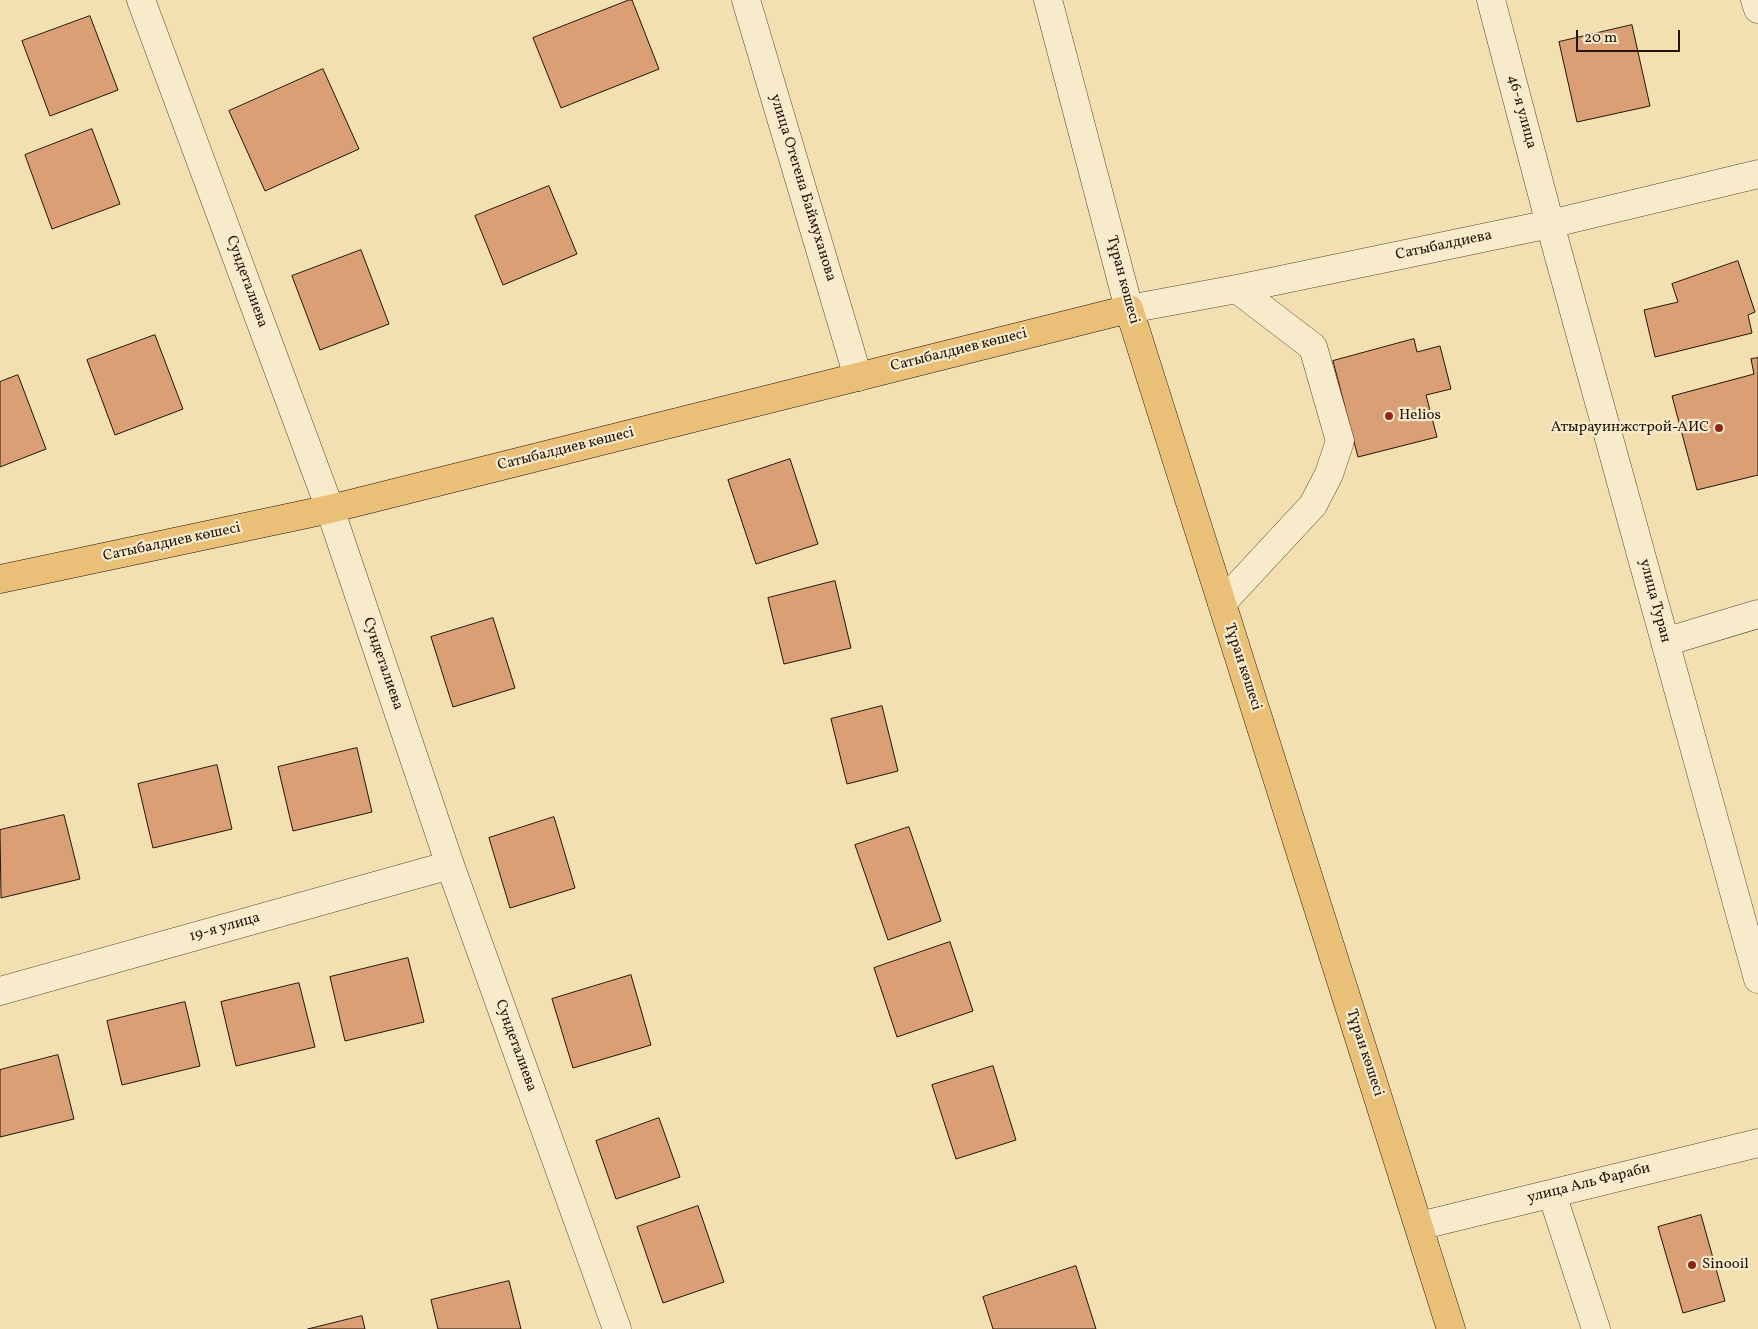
<!DOCTYPE html>
<html>
<head>
<meta charset="utf-8">
<style>
	body { margin:0 }
	#map { position:relative; width:1758px; height:1329px; overflow:hidden; background:#f3e0b1; font-family:Vollkorn,serif }
	canvas { display:block }
	.scale { position:absolute; left:1576px; top:30px; width:104px; height:22px; box-sizing:border-box; border:2px solid #22140a; border-top:0; padding-left:6px; font-size:15px; line-height:18px; white-space:nowrap; color:#22140a; -webkit-text-stroke:4px #f7ebcc; paint-order:stroke }
</style>
</head>
<body>
<div id="map">
<canvas width="1758" height="1329"></canvas>
<div class="scale">20 m</div>
</div>
<script>
const g = document.querySelector('canvas').getContext('2d');
g.lineJoin = 'round';
function paint(path, color) { g.fillStyle = color; g.fill(path, 'evenodd'); }
function trace(path, color, width, dash) { g.strokeStyle = color; g.lineWidth = width; g.lineCap = dash ? 'butt' : 'round'; g.setLineDash(dash || []); g.stroke(path); }
function label(font, color, halo, rows, align = 'center') {
  g.font = font + ' Vollkorn,serif'; g.lineWidth = 4.5; g.setLineDash([]); g.textBaseline = 'middle'; g.strokeStyle = halo; g.fillStyle = color; for (const [text, x, y, turn = 0] of rows) {
    g.save(); g.translate(x, y); g.rotate((+turn || 0) * Math.PI / 180); g.textAlign = isNaN(turn) ? turn : align; if (halo) g.strokeText(text, 0, 0); g.fillText(text, 0, 0); g.restore();
  }
}
const building = new Path2D(`
	M629 0H632L659 69 561 108 533 38Z
	M90 16 118 90 50 116 22 41Z
	M1632 25 1650 106 1577 122 1559 42Z
	M323 69 359 149 265 191 229 111Z
	M92 129 120 204 52 229 25 155Z
	M549 186 577 254 503 285 475 216Z
	M361 250 389 324 320 350 292 276Z
	M1738 261 1755 312 1748 315 1752 333 1655 357 1644 310 1678 302 1672 284Z
	M155 335 183 409 115 435 87 360Z
	M1414 339 1417 352 1440 346 1451 389 1426 395 1437 437 1358 457 1333 361Z
	M1758 358V475L1697 490 1672 396 1754 374 1751 359Z
	M18 375 46 449 0 467V382Z
	M790 459 818 544 756 564 728 480Z
	M835 581 851 648 784 664 768 598Z
	M493 618 515 688 453 707 431 637Z
	M882 706 898 771 847 784 831 719Z
	M357 748 372 812 293 831 278 767Z
	M217 765 232 829 153 848 138 784Z
	M64 815 80 879 1 898 0 830Z
	M554 817 575 888 510 908 489 838Z
	M909 827 941 921 888 940 855 845Z
	M950 942 973 1011 897 1037 874 968Z
	M408 958 424 1022 345 1041 330 977Z
	M631 975 651 1045 573 1068 552 999Z
	M299 983 315 1047 236 1066 221 1002Z
	M185 1002 200 1066 122 1085 107 1021Z
	M58 1055 74 1119 0 1137V1070Z
	M993 1066 1016 1140 956 1159 932 1085Z
	M659 1118 680 1177 616 1199 596 1141Z
	M698 1206 724 1282 663 1303 637 1227Z
	M1701 1215 1725 1301 1683 1313 1658 1227Z
	M1076 1266 1096 1329H993L983 1297Z
	M509 1281 521 1329H438L431 1300Z
	M362 1316 365 1329H308Z`);
paint(building, '#db9f75');
trace(building, '#22140a', 1);
const minor = new Path2D(`
	M141 0 330 509 450 865 617 1329
	M746 0 858 377
	M1048 0 1129 309 1237 289 1550 224 1758 174
	M1491 0 1550 224 1758 979
	M1755 0 1758 9
	M1222 603 1313 505 1329 474 1340 441 1313 347 1237 289
	M1665 642 1758 614
	M0 991 450 865
	M1552 1194 1596 1329
	M1419 1226 1758 1143`);
const major = new Path2D(`
	M0 579 330 509 1129 309 1451 1329`);
trace(minor, '#564734', 29);
trace(major, '#22140a', 29);
trace(minor, '#f7ebcc', 28);
trace(major, '#eac078', 28);
for (const [x, y, r, color] of [
	[1389,416,5,"#8f2418"],
	[1719,428,5,"#8f2418"],
	[1692,1265,5,"#8f2418"]
]) { const dot = new Path2D(); dot.arc(x, y, r, 0, 2 * Math.PI); g.fillStyle = color; g.fill(dot); trace(dot, '#f7ebcc', 2); }
label('15px', '#22140a', '#f7ebcc', [
	["46-я улица",1521,112,75],
	["улица Отегена Баймуханова",802,188,73],
	["Сатыбалдиева",1444,246,-12],
	["Тұран көшесі",1122,280,75],
	["Сундеталиева",246,282,70],
	["Сатыбалдиев көшесі",959,351,-14],
	["Сатыбалдиев көшесі",566,450,-14],
	["Сатыбалдиев көшесі",172,543,-12],
	["улица Туран",1654,601,75],
	["Сундеталиева",382,664,71],
	["Тұран көшесі",1242,667,72],
	["19-я улица",225,928,-16],
	["Сундеталиева",515,1046,70],
	["Тұран көшесі",1364,1053,72],
	["улица Аль Фараби",1589,1184,-14]
]);
label('15px', '#22140a', '#f7ebcc', [
	["Helios",1399,416],
	["Атырауинжстрой-АИС",1709,428,"right"],
	["Sinooil",1702,1265]
], 'left');
</script>
</body>
</html>
